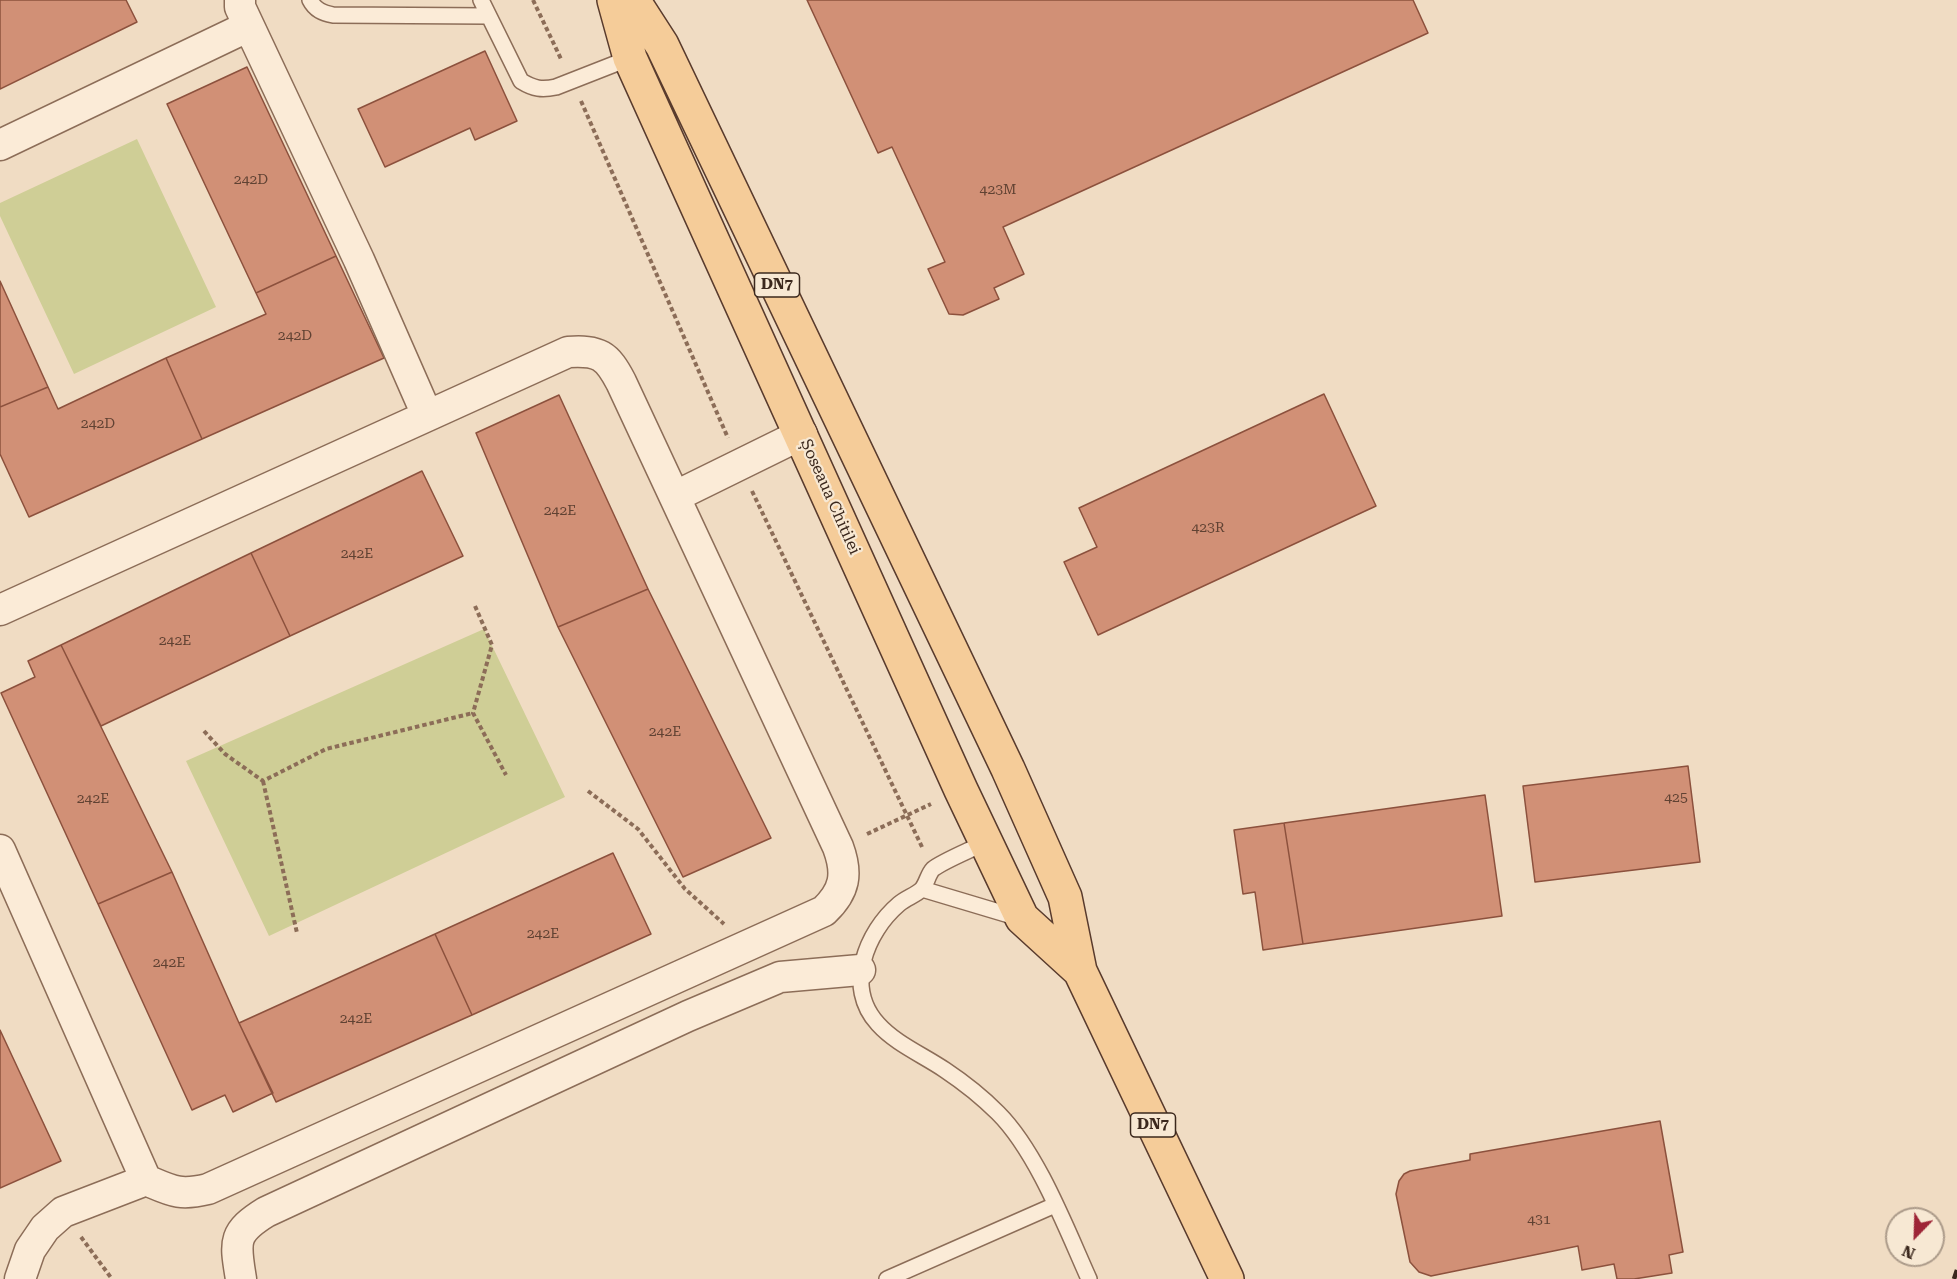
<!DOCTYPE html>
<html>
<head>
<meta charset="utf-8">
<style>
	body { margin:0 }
	#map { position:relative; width:1957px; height:1279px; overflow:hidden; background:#f0dcc3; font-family:"Roboto Serif",serif }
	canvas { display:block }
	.north { position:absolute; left:1885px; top:1207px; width:60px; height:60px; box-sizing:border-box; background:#f7e8d3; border:2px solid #ac9b8a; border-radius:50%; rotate:203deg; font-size:16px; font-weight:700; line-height:24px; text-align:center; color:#3b281d }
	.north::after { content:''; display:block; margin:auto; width:21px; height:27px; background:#9e2537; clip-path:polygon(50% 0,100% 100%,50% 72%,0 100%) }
</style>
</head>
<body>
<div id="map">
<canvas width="1957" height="1279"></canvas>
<div class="north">N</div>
</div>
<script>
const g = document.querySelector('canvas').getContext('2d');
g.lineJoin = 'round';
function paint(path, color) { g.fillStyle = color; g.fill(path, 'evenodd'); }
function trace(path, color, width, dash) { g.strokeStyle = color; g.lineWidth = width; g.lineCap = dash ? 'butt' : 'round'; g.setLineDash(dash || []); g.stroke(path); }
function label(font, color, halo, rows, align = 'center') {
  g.font = font + ' "Roboto Serif",serif'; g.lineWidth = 4.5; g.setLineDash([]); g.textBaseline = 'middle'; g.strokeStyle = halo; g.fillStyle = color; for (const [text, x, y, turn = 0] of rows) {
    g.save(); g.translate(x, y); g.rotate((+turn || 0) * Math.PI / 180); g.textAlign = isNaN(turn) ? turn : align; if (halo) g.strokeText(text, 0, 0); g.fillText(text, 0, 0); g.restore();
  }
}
paint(new Path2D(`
	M137 139 216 307 74 374 0 216V203Z
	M484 629 565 797 269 936 186 761Z`), '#cfce96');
const building = new Path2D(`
	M0 0H126L137 22 0 89Z
	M807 0H1413L1428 33 1003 227 1024 274 994 288 999 299 963 315 949 314 928 269 945 262 892 147 878 153Z
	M485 51 517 121 475 140 470 128 385 167 358 109Z
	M247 67 336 256 256 293 167 104Z
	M336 256 384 358 202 439 166 358 266 314 256 293Z
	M0 281 48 387 0 407Z
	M166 358 202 439 29 517 0 454V407L48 387 58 409Z
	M1324 394 1376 506 1098 635 1064 562 1097 547 1079 508Z
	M559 395 648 589 558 627 476 433Z
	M422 471 463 556 290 636 251 553Z
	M251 553 290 636 101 726 61 645Z
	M648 589 771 838 683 877 558 627Z
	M61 645 172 872 98 904 1 693 35 677 28 661Z
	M1688 766 1700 862 1535 882 1523 786Z
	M1485 795 1502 916 1303 944 1284 823Z
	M1284 823 1303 944 1263 950 1255 892 1243 894 1234 830Z
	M613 853 651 934 472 1015 435 934Z
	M172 872 239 1023 273 1093 233 1112 225 1095 192 1110 98 904Z
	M435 934 472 1015 276 1102 239 1023Z
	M0 1030 61 1161 0 1188Z
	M1660 1121 1683 1252 1669 1255 1672 1273 1634 1279H1617L1614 1264 1582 1270 1578 1246 1431 1276 1419 1272 1410 1262 1396 1194 1399 1181 1404 1174 1410 1171 1470 1160V1154Z`);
paint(building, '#d19076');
trace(building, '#8c513d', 1.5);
const lane = new Path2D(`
	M310 0C315 10 323 13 333 15L488 16
	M481 0 521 81C534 89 542 90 556 87L630 58
	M986 842C973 849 943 861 933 869 928 874 927 883 922 889 916 895 906 898 899 904 866 932 844 987 878 1024 896 1044 923 1055 945 1070 963 1082 982 1097 998 1113 1037 1152 1066 1228 1089 1279
	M922 889 1019 918
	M887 1279 1055 1205`);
const street = new Path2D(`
	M240 0V7L359 260 427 415
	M0 145 249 26
	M676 496 802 434
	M0 610 568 352C599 350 607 355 621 382L838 847C848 874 845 891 824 911L208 1189C179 1196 172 1191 146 1180L0 850
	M20 1279 30 1250 45 1228 63 1212 146 1180
	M241 1279C235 1242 232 1233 266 1212L688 1016 780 977 860 970`);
const primary = new Path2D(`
	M614 0 630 58 961 790 1022 918 1080 971
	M633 0 662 45 1008 769 1065 897 1080 971 1227 1279`);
trace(lane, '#8c6d58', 18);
trace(street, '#8c6d58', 33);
trace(primary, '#593b2d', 36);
trace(new Path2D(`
	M533 0 561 59
	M581 101 728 438
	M752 491 922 847
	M475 606 492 645 473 713 506 775
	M204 731 225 754 263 781 326 749 473 713
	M263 781 297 933
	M588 791 638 829 685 889 724 924
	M867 834 931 804
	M81 1237 112 1279`), '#8c6d58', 4, [4.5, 3]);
trace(lane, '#fbebd7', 15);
trace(street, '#fbebd7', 30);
trace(primary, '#f5cc99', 33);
trace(new Path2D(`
	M1954 1279 1957 1270`), '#3b281d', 4.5, [10, 10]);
label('14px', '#604233', null, [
	["242D",251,180],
	["423M",998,190],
	["242D",295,336],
	["242D",98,424],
	["242E",560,511],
	["423R",1208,528],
	["242E",357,554],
	["242E",175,641],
	["242E",665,732],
	["425",1676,798],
	["242E",93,799],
	["242E",543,934],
	["242E",169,963],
	["242E",356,1019],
	["431",1539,1220]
]);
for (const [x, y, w] of [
	[777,285,45],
	[1153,1125,45]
]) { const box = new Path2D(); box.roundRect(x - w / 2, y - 12, w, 24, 4.5); g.fillStyle = '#f7e8d3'; g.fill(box); trace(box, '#3b281d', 1.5); }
label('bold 15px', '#3b281d', null, [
	["DN7",777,285],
	["DN7",1153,1125]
]);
label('16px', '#3b281d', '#f7e8d3', [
	["Șoseaua Chitilei",830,497,66]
]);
</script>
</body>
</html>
